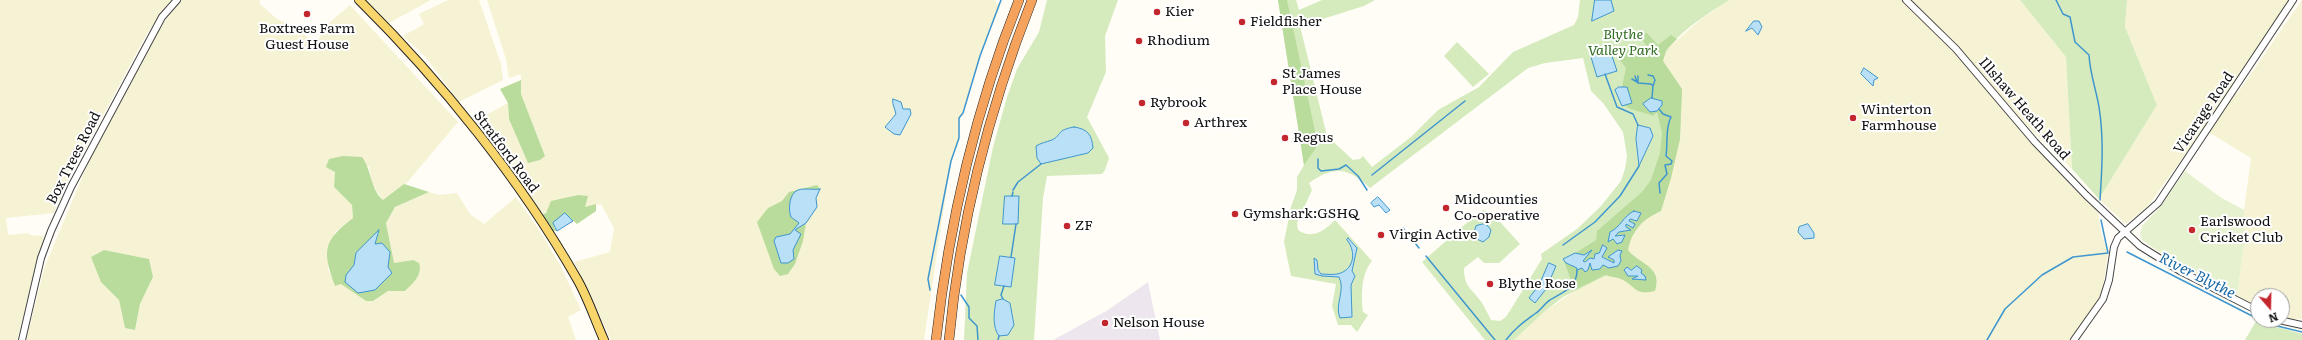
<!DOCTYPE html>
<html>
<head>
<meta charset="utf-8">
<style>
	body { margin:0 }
	#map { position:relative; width:2302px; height:340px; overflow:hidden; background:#fffdf5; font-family:Literata,serif }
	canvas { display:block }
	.north { position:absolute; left:2250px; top:288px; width:40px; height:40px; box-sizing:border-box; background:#fff; border:1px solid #a0a0a0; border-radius:50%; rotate:160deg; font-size:11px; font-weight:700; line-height:16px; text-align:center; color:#111 }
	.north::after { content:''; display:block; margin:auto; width:14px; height:18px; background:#c4262e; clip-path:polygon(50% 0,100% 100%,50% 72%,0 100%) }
</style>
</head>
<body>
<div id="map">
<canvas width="2302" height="340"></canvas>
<div class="north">N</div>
</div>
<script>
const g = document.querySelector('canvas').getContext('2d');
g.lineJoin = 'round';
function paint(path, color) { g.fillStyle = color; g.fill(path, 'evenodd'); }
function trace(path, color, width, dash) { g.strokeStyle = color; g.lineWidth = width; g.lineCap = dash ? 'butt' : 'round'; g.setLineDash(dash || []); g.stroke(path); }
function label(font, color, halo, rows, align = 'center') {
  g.font = font + ' Literata,serif'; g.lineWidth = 4; g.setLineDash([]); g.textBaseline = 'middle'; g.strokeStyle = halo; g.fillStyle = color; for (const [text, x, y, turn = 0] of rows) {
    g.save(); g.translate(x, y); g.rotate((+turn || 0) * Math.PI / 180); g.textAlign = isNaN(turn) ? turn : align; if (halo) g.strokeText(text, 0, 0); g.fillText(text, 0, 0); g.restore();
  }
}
paint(new Path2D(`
	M1148 282 1160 340H1053L1108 310Z`), '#eee6ef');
paint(new Path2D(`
	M0 0H172L161 12 145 37 68 181 54 213 6 218 8 235 29 233 30 235 44 236 17 340H0Z
	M182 0H260V4L277 19 294 26 306 36 317 41 329 23 350 5 458 122 405 185 383 200 372 184 369 166 335 172 334 187 352 205 353 218 335 232 328 270 332 277 366 301H373L388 291H405L413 260 394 263 392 260 386 223 395 207 429 192 439 195 457 193 470 214 484 224 516 197 541 233 561 267 581 310 568 317 576 340H26L45 266 99 137 151 43 170 13ZM104 250 149 259 153 277 140 304 135 330 125 328 119 300 91 258Z
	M366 0H431L389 23Z
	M448 0H479L501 64 503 80 459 102 425 56 403 36 424 24 419 14Z
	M487 0H994L1000 6 980 56 963 113 959 118V138L951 161 924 340H611L574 262 610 252 614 228 601 204 584 207 578 195 570 197 541 215 475 121 508 103 509 119 545 156 521 94V74L509 78 506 59Z
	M1729 0H1901L1957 54 2072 187 2098 210 2101 233 2108 253 2102 293 2084 323 2070 340H1514L1544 312 1626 256 1630 240 1642 221 1661 211 1671 178 1680 139 1682 89 1663 61 1666 50 1700 20Z
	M1912 0H2020L2066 57 2072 169 2028 127 1960 48Z
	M2127 0H2289L2229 90 2237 94 2302 0V319H2291L2282 316V296H2258V306L2237 296 2244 246V210L2251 158 2210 133 2203 130 2147 207 2126 224 2099 199 2157 105 2125 27Z`), '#f6f3d4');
paint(new Path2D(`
	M1047 0H1118L1105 36 1106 72 1087 117 1109 158 1105 170 1102 174 1047 176 1043 198 1034 340H964L967 273 993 147 1007 97 1017 69 1039 32Z
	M1278 0H1296L1299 10 1322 0H1375L1364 6 1300 26 1327 136 1353 160 1360 159 1363 156 1372 167 1411 137 1438 110 1479 87 1513 52 1574 25 1578 17 1580 0H1729C1707 15 1669 36 1663 61L1682 89 1680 139 1671 178 1661 211 1642 221 1630 240 1627 256 1605 276 1563 297 1544 312 1514 340H1485L1422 262 1478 213 1483 210 1491 212 1520 244 1499 263H1484L1478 257 1464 268C1464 288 1472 288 1482 303 1485 308 1488 314 1491 320L1500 321 1506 317 1542 259 1541 254 1577 229 1601 206 1621 181 1625 169 1627 156 1623 132 1603 103 1591 91 1583 58 1545 63 1528 68 1370 188C1348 168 1335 165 1309 183L1312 190 1297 223 1298 230C1313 240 1325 230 1335 220L1372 261C1361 274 1361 295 1363 312L1368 315 1357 332 1351 325H1338L1332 306 1336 284 1291 276 1284 242 1291 207 1297 190V177L1304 165Z
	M2020 0H2127L2125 27 2157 105 2099 199 2072 169 2066 57Z
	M1457 42 1489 74 1473 87 1444 56Z
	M2256 321 2302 334V340H2245Z`), '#d5ebbd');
paint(new Path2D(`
	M1278 0H1287L1318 145 1304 165Z
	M1635 31 1647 33 1658 45 1671 35 1677 39 1666 50 1663 61 1682 89 1680 139 1671 178 1661 211C1643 219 1632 230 1628 250 1640 265 1663 266 1655 291 1634 296 1636 286 1621 279 1616 277 1610 277 1605 275L1575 290 1563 259 1571 256 1596 240 1597 231 1642 192 1651 180 1660 153 1662 133 1657 112 1653 116C1646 113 1639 112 1631 109 1615 104 1624 80 1626 68L1612 50V47L1640 51 1648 47Z
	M521 80V94L545 156 540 160 528 163 509 119 508 103 500 89Z
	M343 156 362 157C372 170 370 189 383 200L404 184 429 192 395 207 386 223 394 263 413 260 419 263C423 275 413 283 405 291H388L373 301H366L341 284 335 286C322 250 323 241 353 218L352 205 334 187 335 172 326 167 329 159Z
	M817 185 820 189 816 198 817 207 806 223 803 241 795 264 788 274 780 276 774 269 757 222 768 208 782 201 789 192Z
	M578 195 588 196 585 207 596 204V211L577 224 565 213 554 227 557 231H551L541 215 546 213 551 201Z
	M104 250 149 259 153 277 140 304 135 330 125 328 119 300 101 282 91 257Z`), '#b9dc9c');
paint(new Path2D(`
	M2185 171 2220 197 2244 210V246L2237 296 2174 262 2142 240 2140 234 2142 226 2161 206Z`), '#e6f2cf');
const water = new Path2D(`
	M1595 0H1611L1614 11 1592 21Z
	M1754 21H1759L1762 27 1758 35 1752 28 1746 31Z
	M1610 50 1617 71 1597 77 1591 57Z
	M1864 68 1878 78 1874 80 1873 86 1861 74Z
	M1619 87H1627L1632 103 1622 106 1615 90Z
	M1651 98 1662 101V105L1657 111 1650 112 1643 104Z
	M893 99 901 102 903 109H910L911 114 900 135 894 134 885 127 896 114 893 104Z
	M1638 125 1650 128 1653 136 1639 166 1636 139Z
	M1074 127C1088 129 1092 135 1093 148L1088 153 1041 164 1037 158 1036 146C1041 143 1046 142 1052 140 1062 135 1056 130 1074 127Z
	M820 189 816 198 817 207 806 223 795 230 801 234 793 250 794 259 788 263H781L774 241 776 237 790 234 799 223C797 221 793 219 791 217 788 210 789 193 798 190 803 188 814 190 820 189Z
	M1005 196H1019L1018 224H1003Z
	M1378 197 1390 210 1386 213 1379 205 1374 207 1371 203Z
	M1634 211 1641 213 1637 221 1630 219 1629 221 1635 224 1633 228 1626 224V227L1631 230 1619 232 1615 236 1625 235 1622 242 1617 244 1613 239 1608 242 1610 232C1621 227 1623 216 1634 211Z
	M565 213 573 221 557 231 553 223Z
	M1483 224 1487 225 1491 230 1489 237 1483 242 1477 239 1474 232 1476 226Z
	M1808 224 1814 233V238L1804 239 1798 232 1799 227Z
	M379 230 375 244 382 243 390 252 388 267 392 273 375 290 358 293 345 282 346 275 354 265 356 253Z
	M1348 238 1357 248 1352 271 1355 276 1351 285 1352 317 1340 318C1334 305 1346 290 1339 277L1322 276 1315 274 1314 258 1317 260 1318 270 1321 274C1326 274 1332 275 1337 274 1354 271 1357 252 1347 240Z
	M1603 245 1607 248 1602 257 1614 263V260L1608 257 1618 250 1622 251 1620 255 1621 261 1618 266 1609 268 1603 265 1600 269 1592 270 1590 263 1588 270 1585 272 1582 268 1577 270V268L1566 263 1563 259 1575 253 1584 255 1592 250 1583 261 1585 262 1590 258 1594 259 1595 254 1599 253Z
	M1000 256 1015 258 1011 287 995 285Z
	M1549 263 1556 266 1546 289 1535 303 1529 298 1539 285Z
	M1637 266 1642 270 1641 273 1645 276 1646 280 1632 279 1638 276H1628L1624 270 1627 267 1631 270Z
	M1003 299 1010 303 1014 325 1008 335 999 336C992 327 994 312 996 301Z`);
paint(water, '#b9e0f7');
trace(water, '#3f96cf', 1);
trace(new Path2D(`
	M2056 0 2063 14 2070 17 2075 42 2089 55C2090 74 2096 89 2099 107 2104 138 2102 169 2100 200
	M1605 74 1617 107 1633 114 1638 125
	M1648 75 1653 76 1655 80 1653 86
	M1635 76 1637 82
	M1638 76V83L1651 84 1653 86 1652 98
	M1632 79 1637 82
	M1659 109 1663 114 1671 117C1665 128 1668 143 1666 156L1672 161 1671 164 1665 165 1667 174 1659 183 1660 193
	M1318 159V168L1321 171 1339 169 1346 165 1358 176 1367 190
	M1372 175 1465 101
	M1013 190 1018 182 1041 164
	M1012 196 1013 192
	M1403 228 1419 248
	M1563 245 1595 222 1620 196 1639 166
	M2127 252 2258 319
	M1426 256 1495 340
	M1011 257 1016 224
	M930 290 928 279 951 161 959 138V118L963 113 980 56 1001 0
	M961 295 969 307V318L977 326 978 340
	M1003 299 1001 295 1004 286
	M2260 320 2269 324 2302 332
	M998 340 999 336
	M1506 340C1515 328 1524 322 1536 313 1541 310 1545 303 1550 300 1562 292 1577 289 1577 270
	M1987 340 2005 309 2042 275 2073 257 2108 253 2101 220`), '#3f96cf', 1.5);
const tertiary = new Path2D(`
	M1906 0 1956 49 2035 142 2086 195 2140 246 2180 271 2258 311
	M2279 320 2302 325
	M22 340 41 258 51 231 71 187 162 17 177 0
	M2074 340 2103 299 2109 280 2114 247 2118 238 2158 203 2293 0`);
const primary = new Path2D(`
	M359 0C440 80 520 179 577 279 588 298 595 320 604 340`);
const motorway = new Path2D(`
	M936 340C949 223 975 110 1019 0
	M949 340C960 223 989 109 1032 0`);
trace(tertiary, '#444', 8);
trace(primary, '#222', 10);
trace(motorway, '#222', 10);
trace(tertiary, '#fff', 6);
trace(primary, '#f9d66b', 8);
trace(motorway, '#f5a25d', 9);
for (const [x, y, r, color] of [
	[1157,12,4,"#c4262e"],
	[307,14,4,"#c4262e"],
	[1242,22,4,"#c4262e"],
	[1139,41,4,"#c4262e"],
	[1274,82,4,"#c4262e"],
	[1142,103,4,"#c4262e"],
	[1853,118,4,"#c4262e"],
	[1186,123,4,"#c4262e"],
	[1285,138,4,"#c4262e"],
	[1446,208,4,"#c4262e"],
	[1235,214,4,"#c4262e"],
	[1067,226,4,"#c4262e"],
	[2192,230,4,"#c4262e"],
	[1381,235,4,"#c4262e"],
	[1490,284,4,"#c4262e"],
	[1105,323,4,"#c4262e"]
]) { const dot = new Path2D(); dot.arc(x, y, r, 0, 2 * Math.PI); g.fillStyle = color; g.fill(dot); trace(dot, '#fff', 1.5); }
label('14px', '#111', '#fff', [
	["Kier",1165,12],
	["Fieldfisher",1250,22],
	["Boxtrees Farm",307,29,"center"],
	["Guest House",307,45,"center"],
	["Rhodium",1147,41],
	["St James",1282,74],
	["Place House",1282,90],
	["Rybrook",1150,103],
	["Winterton",1861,110],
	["Farmhouse",1861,126],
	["Arthrex",1194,123],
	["Regus",1293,138],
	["Midcounties",1454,200],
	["Co-operative",1454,216],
	["Gymshark:GSHQ",1243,214],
	["Earlswood",2200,222],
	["Cricket Club",2200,238],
	["ZF",1075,226],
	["Virgin Active",1389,235],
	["Blythe Rose",1498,284],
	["Nelson House",1113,323]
], 'left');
label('italic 14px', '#2f6b1f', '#fff', [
	["Blythe",1623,35],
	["Valley Park",1623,51]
]);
label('14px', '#111', '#fff', [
	["Illshaw Heath Road",2024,109,49],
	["Vicarage Road",2204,113,-56],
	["Stratford Road",506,152,53],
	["Box Trees Road",74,158,-63]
]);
label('italic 15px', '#1768a6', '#fff', [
	["River Blythe",2197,276,27]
]);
</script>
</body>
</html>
